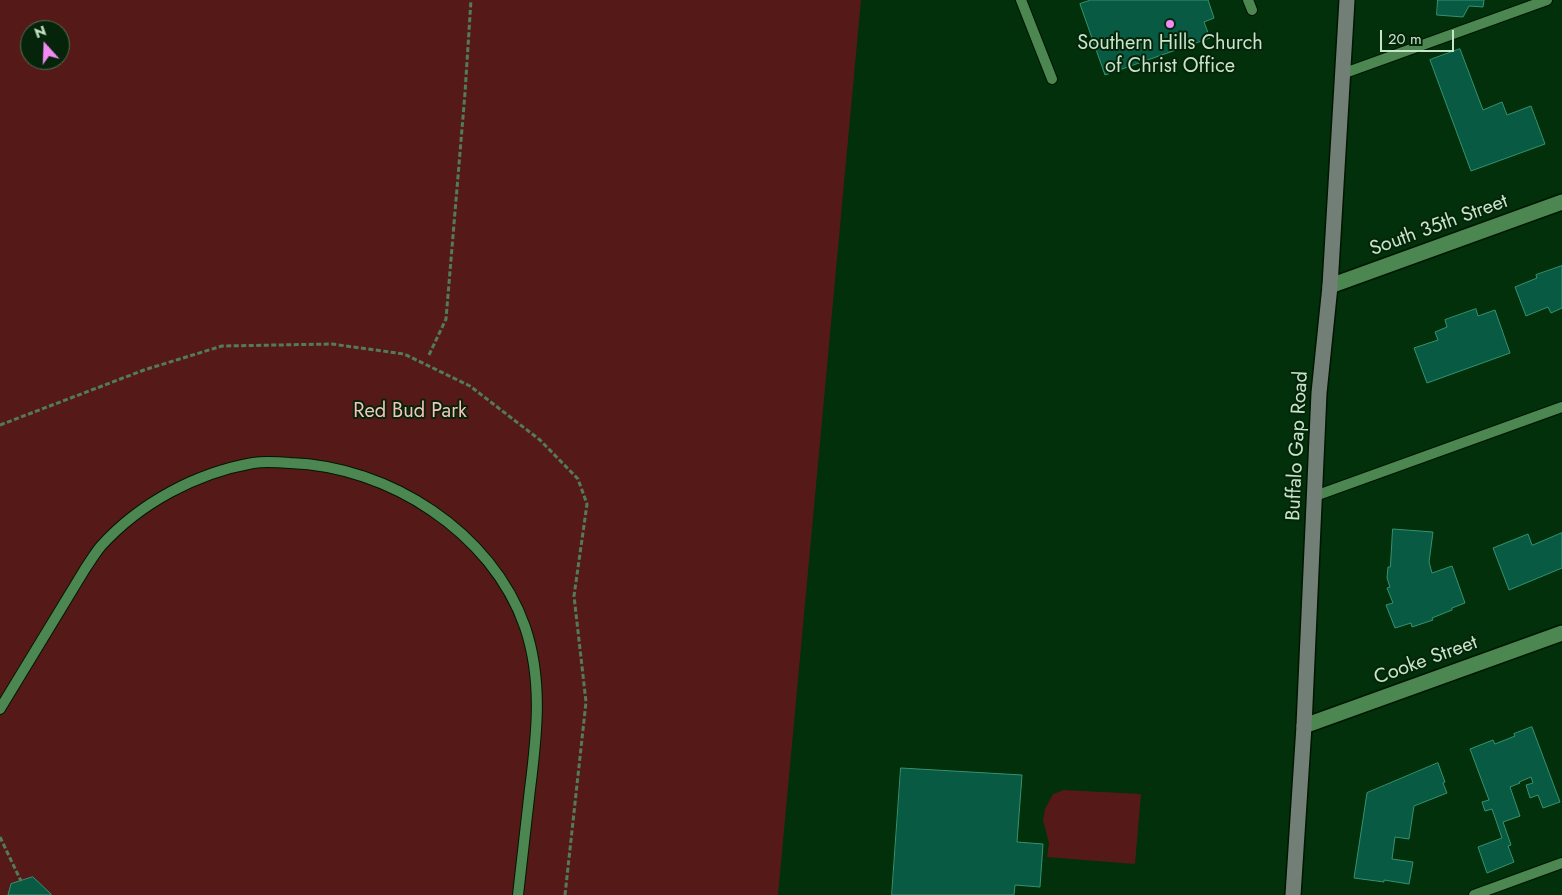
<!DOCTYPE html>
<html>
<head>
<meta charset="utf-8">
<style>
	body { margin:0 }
	#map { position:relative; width:1562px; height:895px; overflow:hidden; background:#01300b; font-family:Jost,sans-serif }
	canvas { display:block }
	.north { position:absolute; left:20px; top:20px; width:50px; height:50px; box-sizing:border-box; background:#05240a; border:1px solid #537156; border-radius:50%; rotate:340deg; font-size:14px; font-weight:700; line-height:20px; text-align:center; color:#c7e5c8 }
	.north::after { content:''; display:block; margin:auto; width:18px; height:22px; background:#f18af4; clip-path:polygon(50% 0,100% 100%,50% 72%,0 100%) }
	.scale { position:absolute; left:1380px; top:30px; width:74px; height:22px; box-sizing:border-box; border:2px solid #c7e5c8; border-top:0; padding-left:6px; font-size:15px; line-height:18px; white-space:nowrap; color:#c7e5c8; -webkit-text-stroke:4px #05240a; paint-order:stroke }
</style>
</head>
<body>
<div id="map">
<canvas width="1562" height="895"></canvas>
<div class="north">N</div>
<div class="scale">20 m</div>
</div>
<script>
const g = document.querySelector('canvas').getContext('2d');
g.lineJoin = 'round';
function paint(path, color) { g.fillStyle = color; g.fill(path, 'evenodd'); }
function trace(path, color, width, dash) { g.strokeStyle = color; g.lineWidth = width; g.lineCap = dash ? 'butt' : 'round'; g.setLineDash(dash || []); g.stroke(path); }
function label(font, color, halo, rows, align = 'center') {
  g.font = font + ' Jost,sans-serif'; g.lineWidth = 4; g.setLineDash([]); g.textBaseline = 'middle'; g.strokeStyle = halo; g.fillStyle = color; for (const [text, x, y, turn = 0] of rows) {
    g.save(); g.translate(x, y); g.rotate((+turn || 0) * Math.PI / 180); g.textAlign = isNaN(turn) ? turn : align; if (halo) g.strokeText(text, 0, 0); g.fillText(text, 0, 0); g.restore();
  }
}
paint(new Path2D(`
	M0 0H861L778 895H0ZM30 30H60V60H30Z
	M1064 790 1141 794 1135 864 1047 857 1049 843 1043 820 1045 809 1053 794Z`), '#551a17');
const building = new Path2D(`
	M1091 0H1208L1214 18 1204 22 1210 38 1105 75 1080 4Z
	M1438 0H1484L1483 7 1469 6 1463 17 1437 15Z
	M1460 49 1483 110 1502 102 1507 115 1531 106 1545 144 1471 171 1430 60Z
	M1562 266V308L1551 313 1548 307 1526 316 1515 287 1537 278 1536 275Z
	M1476 309 1478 316 1495 310 1510 353 1427 383 1414 348 1438 340 1435 332 1447 327 1445 320Z
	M1393 529 1433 532 1429 562 1432 573 1452 566 1465 603 1452 608V610L1432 618 1433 620 1412 627 1411 623 1395 628 1386 605 1393 603 1387 588 1390 587 1387 578 1388 567H1390Z
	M1562 533V568L1509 590 1493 548 1528 534 1532 545Z
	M1532 727 1560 802 1543 808 1538 795 1530 798 1526 785 1533 783 1531 777 1519 782 1520 783 1510 787 1520 816 1503 822 1511 845 1508 846 1514 862 1487 873 1478 847 1502 838 1492 809 1485 811 1482 802 1489 800 1470 749 1493 740 1495 744 1515 736 1514 734Z
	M1438 763 1445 782 1443 783 1447 793 1414 806 1409 839 1395 837 1392 859 1413 862 1409 884 1384 880V882L1354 878 1367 793Z
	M901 768 1022 775 1017 842 1043 844 1040 887 1015 885 1014 895H892Z
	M33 877 51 894V895H8L11 884Z`);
paint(building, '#085b42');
trace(building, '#359271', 1);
const service = new Path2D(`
	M1021 0 1052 79
	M1248 0 1252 10
	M1342 74 1547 0
	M1315 496 1562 407
	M0 709 85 569C90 562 95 553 101 546 140 503 196 473 253 463 265 461 278 462 290 463 388 466 492 532 525 627 543 680 537 734 530 789 526 824 522 860 518 895
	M1474 895 1562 863`);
const minor = new Path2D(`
	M1330 286 1562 202
	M1304 726 1562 633`);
const secondary = new Path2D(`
	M1293 895 1304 726 1319 393 1330 286 1347 0`);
trace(service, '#001601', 12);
trace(minor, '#001601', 18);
trace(secondary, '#001601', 18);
trace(new Path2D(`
	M429 355 446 319 465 93 471 0
	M0 425 144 370 222 346 332 344 404 354 470 386 540 440 578 479 587 504 574 596 586 702 565 895
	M0 837 21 881`), '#537b59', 3, [5, 2.5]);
trace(service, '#4c8752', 10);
trace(minor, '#4c8752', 15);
trace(secondary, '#727f77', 15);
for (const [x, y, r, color] of [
	[1170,24,5,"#f18af4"]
]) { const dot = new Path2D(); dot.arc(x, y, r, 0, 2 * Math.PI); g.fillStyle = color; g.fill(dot); trace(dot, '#05240a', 2); }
label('20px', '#c7e5c8', '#05240a', [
	["Southern Hills Church",1170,44],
	["of Christ Office",1170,67]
]);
label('20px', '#c7e5c8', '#05240a', [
	["South 35th Street",1439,226,-20],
	["Buffalo Gap Road",1298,446,-87],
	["Cooke Street",1426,661,-20]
]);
label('20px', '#f2c4be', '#05240a', [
	["Red Bud Park",410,412]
]);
</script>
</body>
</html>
